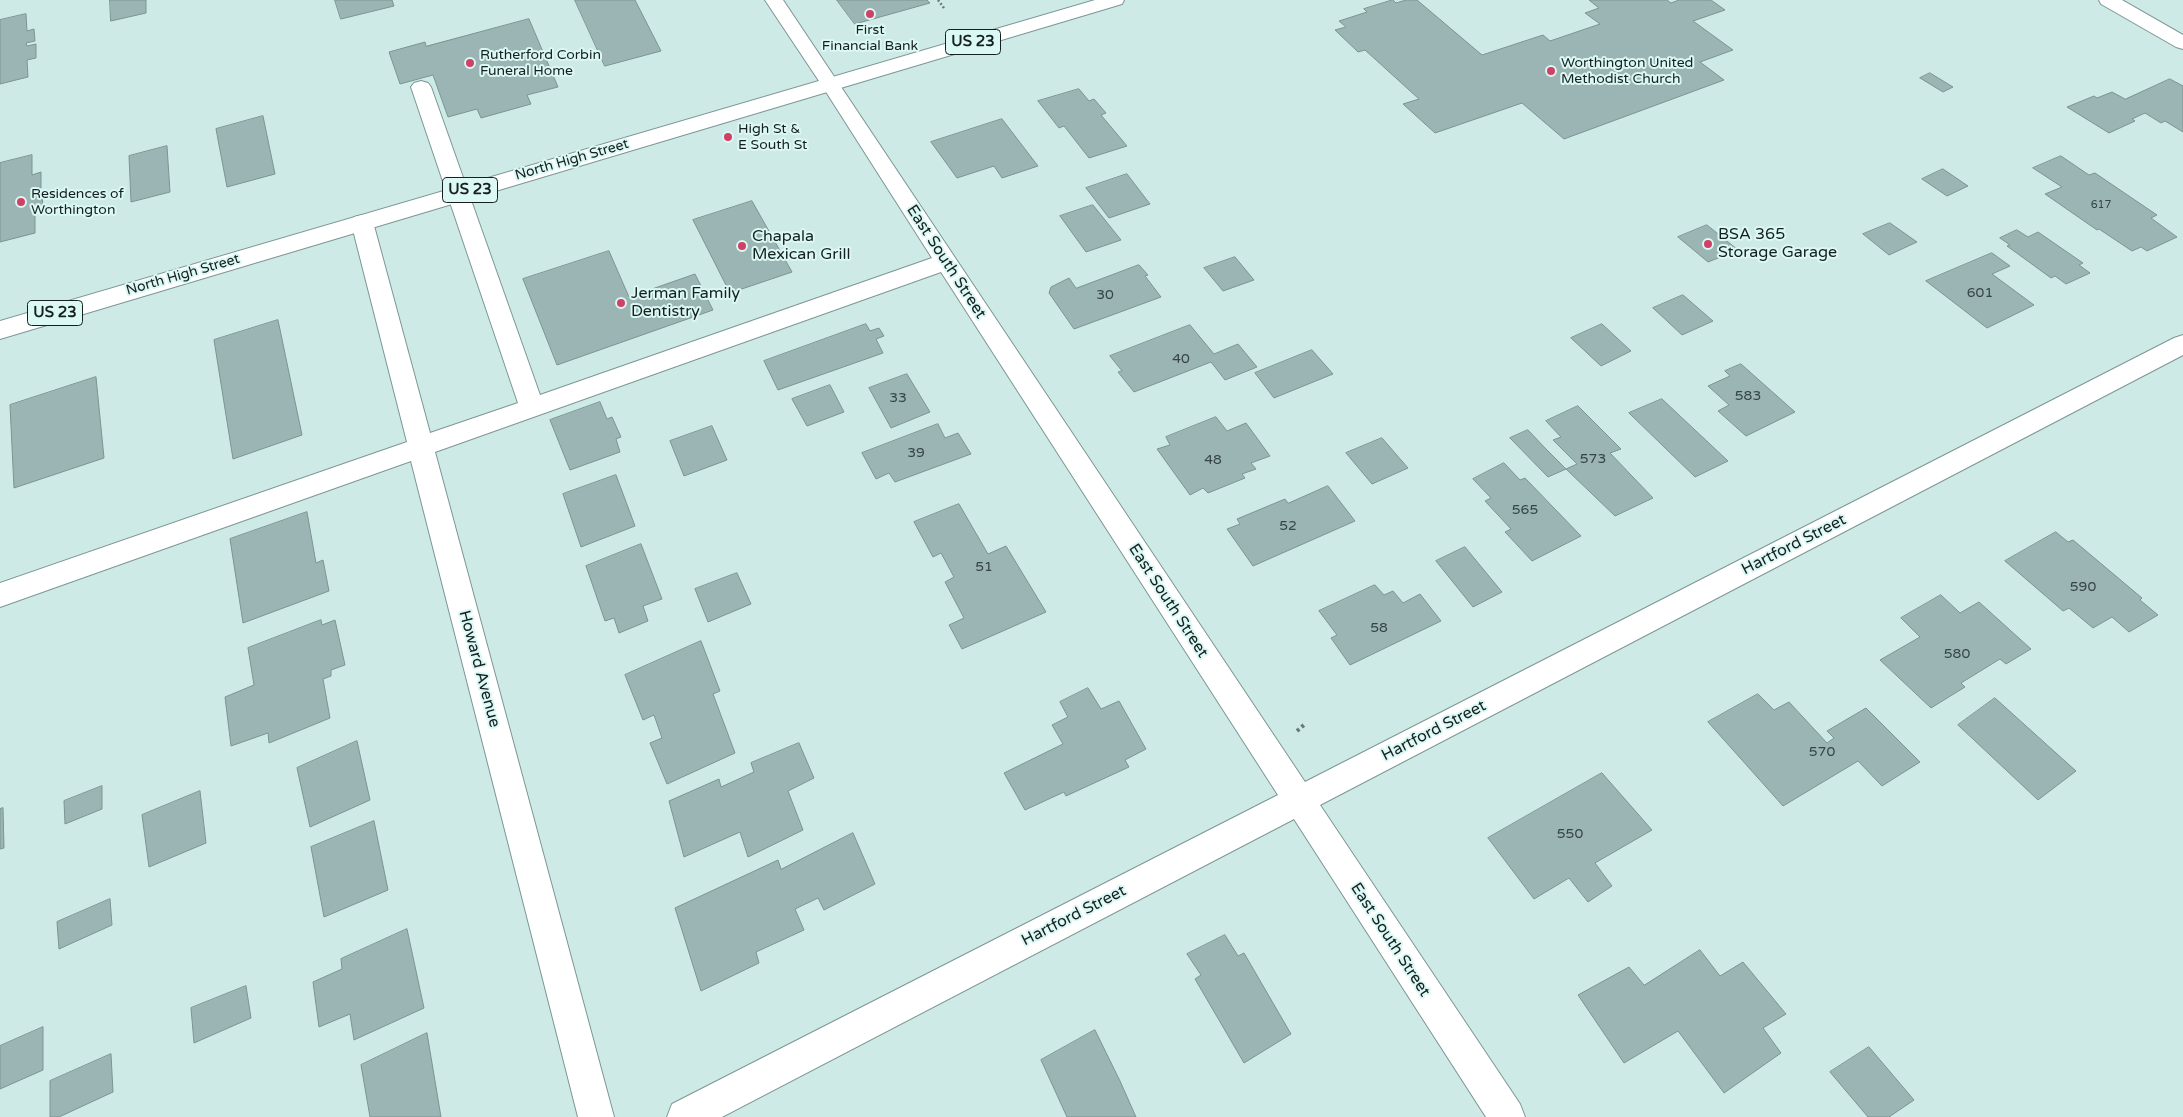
<!DOCTYPE html>
<html>
<head>
<meta charset="utf-8">
<style>
	body { margin:0 }
	canvas { display:block; background:#ceeae7 }
</style>
</head>
<body>
<canvas width="2183" height="1117"></canvas>
<script>
const g = document.querySelector('canvas').getContext('2d');
g.lineJoin = 'round';
function paint(path, color) { g.fillStyle = color; g.fill(path, 'evenodd'); }
function trace(path, color, width, dash) { g.strokeStyle = color; g.lineWidth = width; g.lineCap = dash ? 'butt' : 'round'; g.setLineDash(dash || []); g.stroke(path); }
function label(font, color, halo, rows, align = 'center') {
  g.font = font + ' "Varela Round",sans-serif'; g.lineWidth = 4; g.setLineDash([]); g.textBaseline = 'middle'; g.strokeStyle = halo; g.fillStyle = color; for (const [text, x, y, turn = 0] of rows) {
    g.save(); g.translate(x, y); g.rotate((+turn || 0) * Math.PI / 180); g.textAlign = isNaN(turn) ? turn : align; if (halo) g.strokeText(text, 0, 0); g.fillText(text, 0, 0); g.restore();
  }
}
const building = new Path2D(`
	M110 0H146V13L111 21Z
	M335 0H392L394 6 341 19Z
	M575 0H635L661 51 605 66Z
	M837 0H927L930 3 855 24Z
	M1393 0 1396 3 1406 0H1417L1482 55 1543 35 1550 41 1600 24 1585 13 1599 8 1589 0H1667L1671 3 1679 0H1711L1725 10 1693 21 1733 50 1700 62 1724 80 1564 139 1522 103 1435 133 1403 104 1419 99 1365 50 1358 52 1335 30 1346 27 1339 21 1367 12 1364 9Z
	M26 14 27 31 34 29 35 41 26 43 27 46 36 44V58L27 60 28 77 0 84V20Z
	M529 19 558 87 527 95 531 104 481 118 477 109 448 117 433 75 400 84 389 52 425 42 426 46Z
	M1930 73 1953 87 1943 92 1920 78Z
	M2170 79 2183 86V132L2165 121 2161 123 2145 113 2132 119 2135 121 2109 133 2067 107 2094 96 2097 98 2112 92 2125 99Z
	M1079 89 1089 101 1094 99 1106 113 1101 115 1127 146 1089 158 1064 126 1059 128 1038 101Z
	M263 116 275 174 227 187 216 129Z
	M1002 119 1038 166 1002 178 994 166 957 178 931 142Z
	M167 146 170 192 131 202 129 156Z
	M32 155V175L41 172V188L32 190 33 195 42 192 43 209 35 211V233L0 242V163Z
	M2061 156 2089 175 2095 173 2157 215 2151 218 2177 237 2147 251 2141 247 2132 251 2099 229 2097 230 2045 194 2062 187 2033 168Z
	M1943 169 1968 186 1947 196 1922 179Z
	M1127 174 1150 204 1109 218 1086 188Z
	M752 201 792 272 730 293 693 220Z
	M1093 205 1121 240 1086 252 1060 216Z
	M1890 223 1917 242 1889 255 1863 234Z
	M1707 225 1738 250 1708 262 1678 237Z
	M2017 230 2028 237 2038 232 2083 263 2079 265 2090 273 2066 284 2055 276 2051 278 2007 246 2010 245 2000 238Z
	M609 251 629 297 695 274 713 310 557 365 523 279Z
	M1992 253 2010 266 1992 274 2034 305 1987 328 1926 281Z
	M1235 257 1254 280 1223 291 1204 268Z
	M1139 265 1148 275 1145 276 1161 297 1074 329 1049 293 1051 287 1069 278 1076 288Z
	M1683 295 1713 321 1682 335 1653 308Z
	M278 320 302 435 233 459 214 340Z
	M866 324 870 331 879 328 884 336 876 339 883 353 778 390 764 361Z
	M1602 324 1631 351 1601 366 1571 338Z
	M1190 325 1214 354 1238 344 1257 367 1225 380 1211 362 1134 392 1118 372 1122 371 1110 356Z
	M1312 350 1333 374 1274 398 1255 373Z
	M1741 364 1795 412 1746 436 1718 411 1729 405 1708 386 1730 376 1725 371Z
	M907 374 930 412 891 428 869 388Z
	M96 377 104 458 14 488 10 405Z
	M830 385 844 412 807 426 792 399Z
	M1662 399 1728 461 1695 477 1629 413Z
	M600 402 607 419 612 417 621 437 616 439 620 452 570 470 550 420Z
	M1578 406 1621 449 1610 453 1653 498 1615 516 1566 469 1577 464 1553 440 1561 437 1546 421Z
	M1216 417 1227 431 1246 423 1270 456 1251 463 1256 469 1242 474 1245 478 1208 493 1203 488 1190 495 1157 449 1170 445 1166 437Z
	M938 424 945 438 958 433 971 454 895 482 889 473 876 479 862 453Z
	M712 426 727 460 684 476 670 441Z
	M1528 430 1546 449 1566 469 1548 477 1510 438Z
	M1382 438 1408 468 1372 484 1346 453Z
	M1504 463 1520 480 1525 478 1581 536 1532 561 1505 532 1511 529 1485 501 1491 498 1473 479Z
	M616 475 635 526 581 547 563 494Z
	M1328 486 1355 521 1253 566 1227 529 1240 524 1237 519 1285 499 1288 503Z
	M959 504 988 554 1006 546 1046 612 962 649 949 625 964 618 945 582 954 577 941 553 933 557 914 522Z
	M307 512 316 563 323 560 329 591 243 623 230 539Z
	M2056 532 2068 542 2073 540 2142 598 2140 600 2158 615 2129 632 2112 617 2093 628 2069 608 2063 611 2005 561Z
	M641 544 662 599 643 606 648 621 619 633 614 618 605 621 586 566Z
	M1465 547 1502 592 1473 607 1436 561Z
	M737 573 751 604 708 622 695 589Z
	M1375 585 1384 595 1393 591 1403 603 1420 594 1441 621 1350 665 1331 638 1337 635 1319 611Z
	M1941 595 1960 613 1979 602 2031 649 2006 664 2000 659 1961 683 1965 687 1931 708 1880 660 1920 637 1901 618Z
	M321 620 322 625 335 620 345 665 331 670V676L323 679 330 718 269 743 268 733 231 746 225 697 254 685 248 648Z
	M701 641 720 691 713 694 735 753 667 784 650 743 662 738 654 715 643 720 625 675Z
	M1088 688 1101 709 1119 701 1146 749 1125 760 1129 767 1066 796 1064 792 1025 810 1004 773 1063 744 1052 725 1068 717 1060 702Z
	M1758 694 1774 710 1789 702 1827 743 1834 738 1827 731 1866 708 1920 762 1882 786 1858 761 1783 806 1708 722Z
	M1995 698 2076 771 2038 800 1958 725Z
	M357 741 370 800 310 827 297 768Z
	M799 743 814 778 788 791 803 830 748 857 740 832 684 857 669 801 719 779 721 787 754 772 751 763Z
	M1602 773 1652 830 1595 863 1612 886 1588 902 1569 878 1534 899 1488 838Z
	M102 786V809L65 824 64 801Z
	M200 791 206 843 149 867 142 815Z
	M3 808 4 848 0 849V809Z
	M374 821 388 890 324 917 311 847Z
	M853 833 875 884 824 910 818 898 795 909 804 930 756 952 759 963 701 991 675 908 778 860 781 869Z
	M110 899 112 925 59 949 57 922Z
	M407 929 424 1008 354 1040 350 1014 319 1027 313 982 342 969 341 959Z
	M1225 935 1238 956 1244 953 1291 1034 1244 1063 1195 979 1201 975 1187 954Z
	M1700 950 1720 976 1743 962 1786 1014 1763 1028 1781 1053 1724 1093 1678 1031 1624 1063 1578 995 1629 967 1644 985Z
	M246 986 251 1018 194 1043 191 1008Z
	M43 1027V1070L0 1089V1046Z
	M1095 1030 1120 1081 1136 1117H1067L1041 1060Z
	M427 1033 441 1117H370L361 1065Z
	M1869 1047 1914 1100 1889 1117H1868L1830 1072Z
	M111 1054 113 1092 59 1117H50V1081Z`);
paint(building, '#9ab5b3');
trace(building, '#7a9592', 1);
const minor = new Path2D(`
	M765 0H783L1305 782 2174 338 2183 335V355L1320 805 1520 1104 1525 1117H1486L1294 819 722 1117H667L672 1104 1278 795 941 272 435 452 614 1117H578L411 461 0 607V583L407 442 351 222 354 217 362 215 370 217 373 222 430 433 518 403 411 87 414 83 421 81 428 83 431 87 540 395 932 258 821 84Z
	M2099 0H2122L2183 35V49L2176 47 2101 4Z`);
const major = new Path2D(`
	M1095 0H1124L1122 4 0 339V321Z`);
trace(minor, '#7c9694', 2);
trace(major, '#7c9694', 2);
trace(new Path2D(`
	M938 0 944 8`), '#687b79', 2.5, [2, 2]);
trace(new Path2D(`
	M1297 731 1304 725`), '#687b79', 4, [3, 3]);
paint(minor, '#fff');
paint(major, '#fff');
for (const [x, y, r, color] of [
	[870,14,5,"#d04166"],
	[470,63,5,"#d04166"],
	[1551,71,5,"#d04166"],
	[728,137,5,"#d04166"],
	[21,202,5,"#d04166"],
	[1708,244,5,"#d04166"],
	[742,246,5,"#d04166"],
	[621,303,5,"#d04166"]
]) { const dot = new Path2D(); dot.arc(x, y, r, 0, 2 * Math.PI); g.fillStyle = color; g.fill(dot); trace(dot, '#dbf8f5', 2); }
label('11px', '#364544', null, [
	["617",2101,205]
]);
label('14px', '#15201f', '#dbf8f5', [
	["First",870,30,"center"],
	["Financial Bank",870,46,"center"],
	["Rutherford Corbin",480,55],
	["Funeral Home",480,71],
	["Worthington United",1561,63],
	["Methodist Church",1561,79],
	["High St &",738,129],
	["E South St",738,145],
	["Residences of",31,194],
	["Worthington",31,210]
], 'left');
label('14px', '#15201f', '#dbf8f5', [
	["North High Street",572,160,-16],
	["North High Street",183,275,-16]
]);
label('14px', '#364544', null, [
	["601",1980,293],
	["30",1105,295],
	["40",1181,359],
	["583",1748,396],
	["33",898,398],
	["39",916,453],
	["573",1593,459],
	["48",1213,460],
	["565",1525,510],
	["52",1288,526],
	["51",984,567],
	["590",2083,587],
	["58",1379,628],
	["580",1957,654],
	["570",1822,752],
	["550",1570,834]
]);
for (const [x, y, w] of [
	[973,42,55],
	[470,190,55],
	[55,313,55]
]) { const box = new Path2D(); box.roundRect(x - w / 2, y - 12.5, w, 25, 4); g.fillStyle = '#dbf8f5'; g.fill(box); trace(box, '#15201f', 1); }
label('bold 15px', '#15201f', null, [
	["US 23",973,42],
	["US 23",470,190],
	["US 23",55,313]
]);
label('16px', '#15201f', '#dbf8f5', [
	["BSA 365",1718,235],
	["Storage Garage",1718,253],
	["Chapala",752,237],
	["Mexican Grill",752,255],
	["Jerman Family",631,294],
	["Dentistry",631,312]
], 'left');
label('16px', '#15201f', '#dbf8f5', [
	["East South Street",946,262,57],
	["Hartford Street",1794,545,-27],
	["East South Street",1168,601,57],
	["Howard Avenue",479,669,75],
	["Hartford Street",1434,731,-27],
	["Hartford Street",1074,916,-27],
	["East South Street",1390,940,57]
]);
</script>
</body>
</html>
